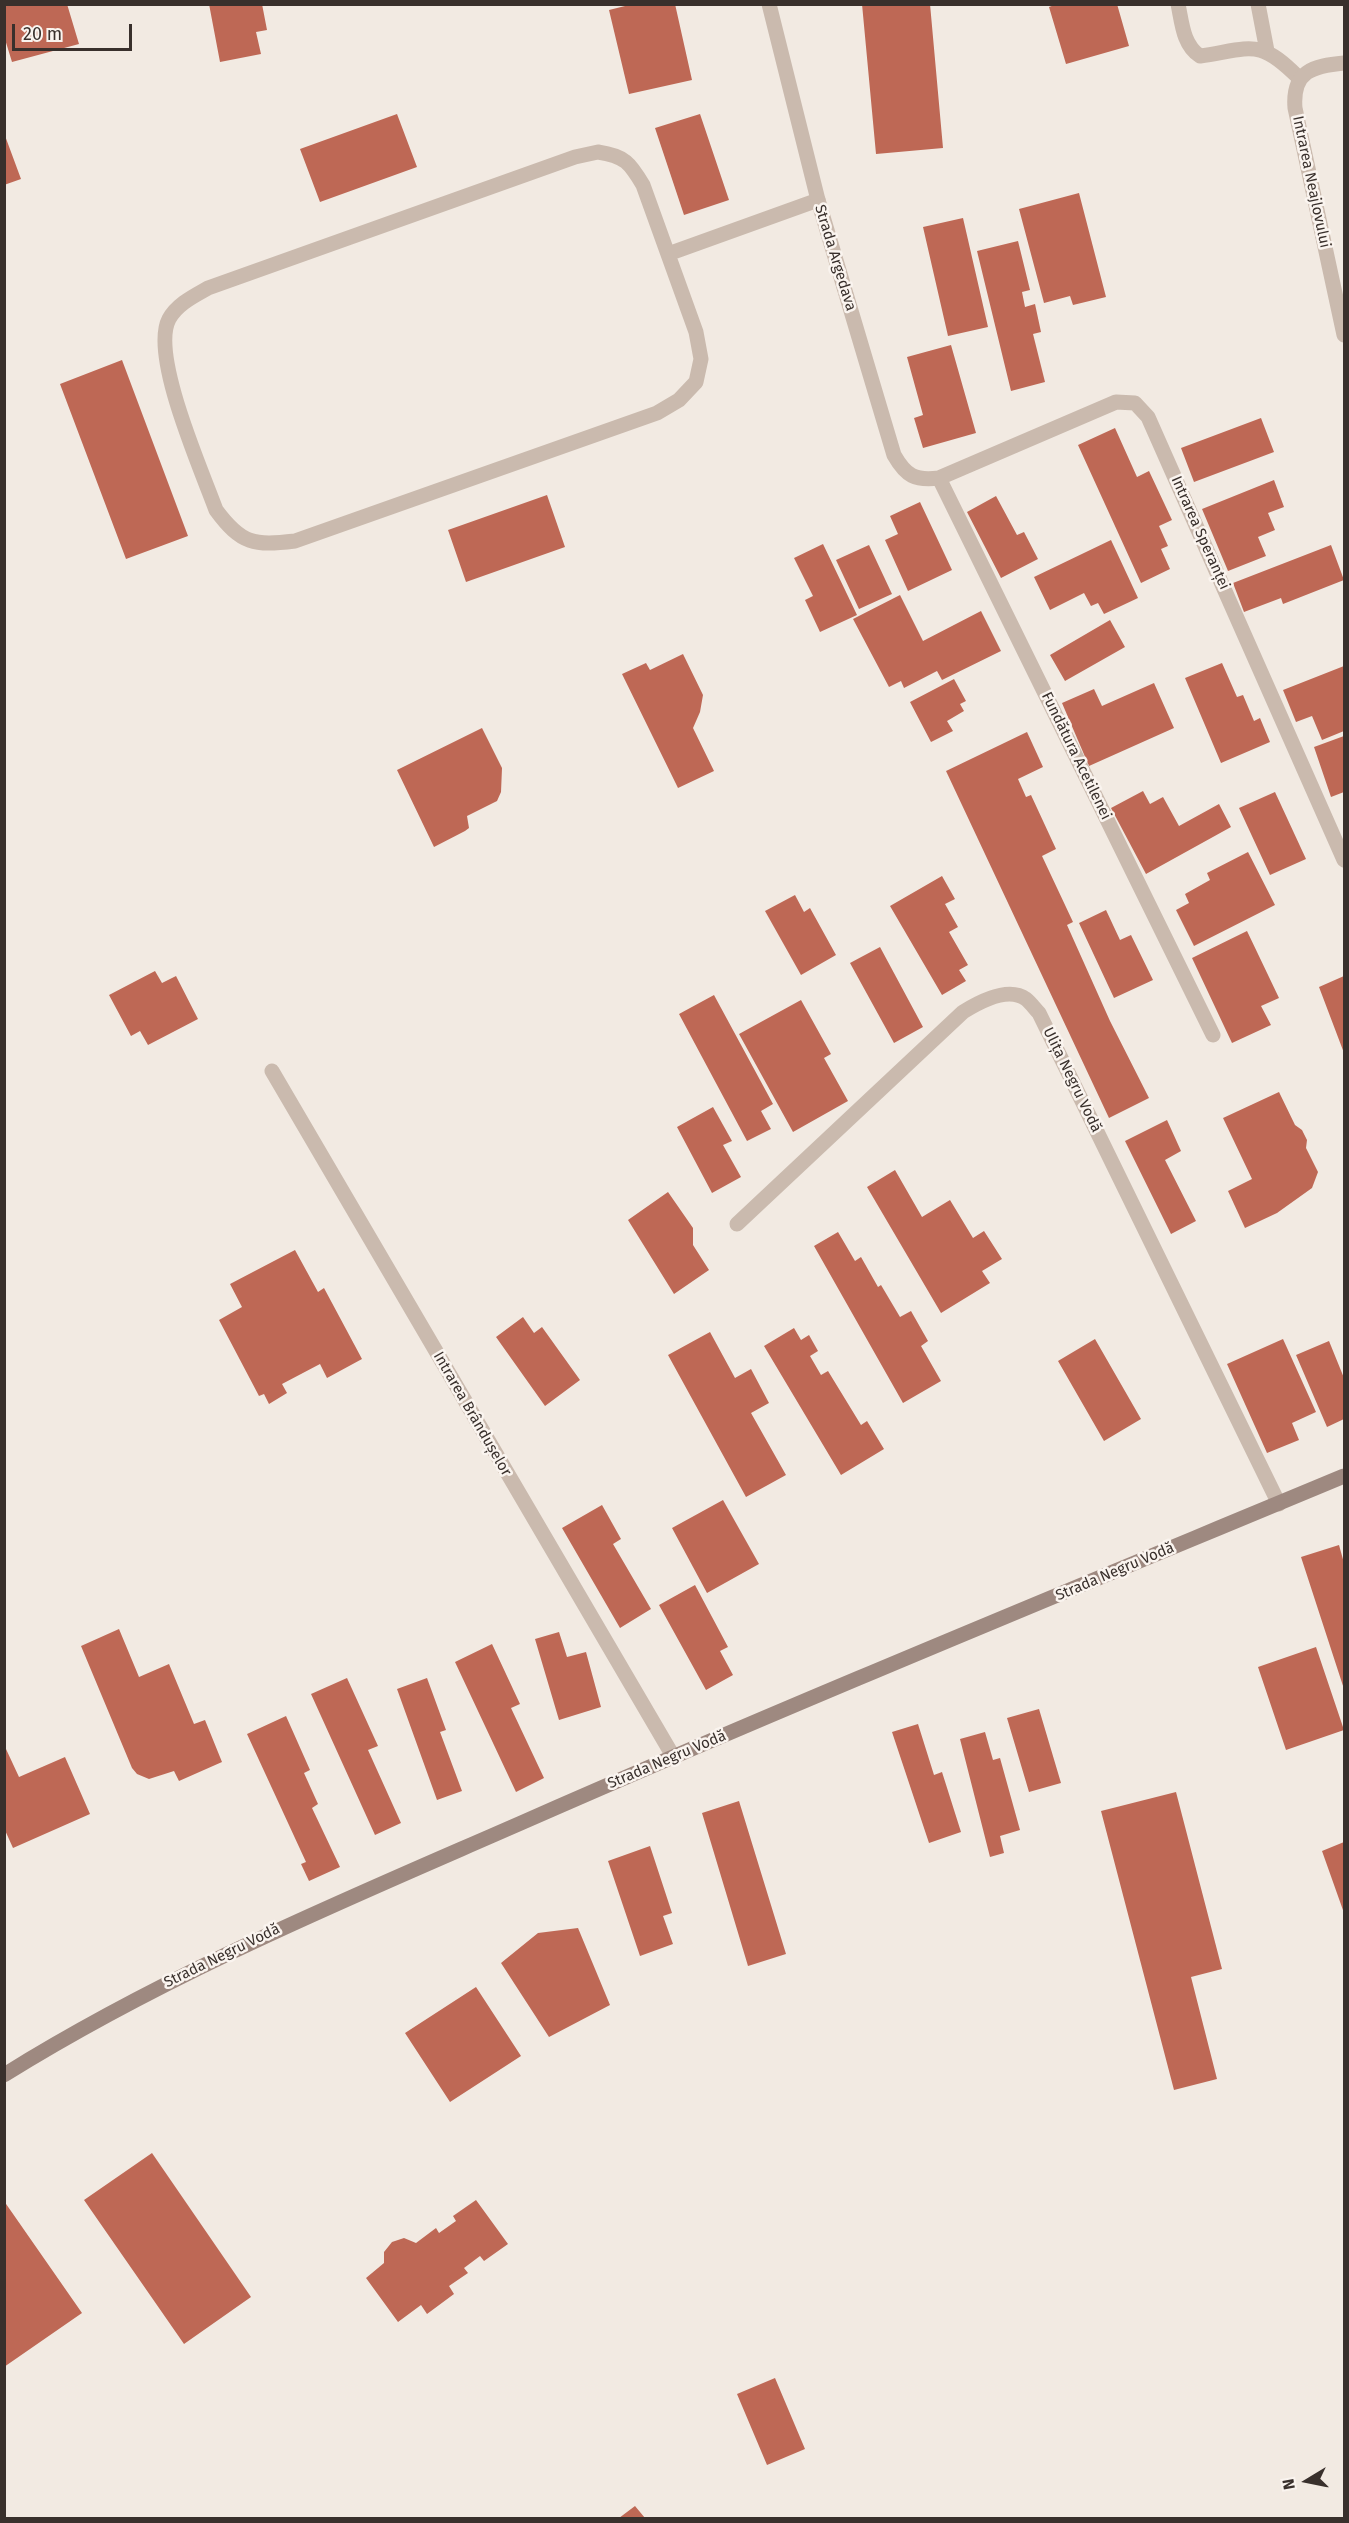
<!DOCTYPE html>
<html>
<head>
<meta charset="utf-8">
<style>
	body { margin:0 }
	#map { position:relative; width:1349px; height:2523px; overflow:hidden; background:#f2eae2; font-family:"Fira Sans",sans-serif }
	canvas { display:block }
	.frame { position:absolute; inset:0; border:6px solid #39302c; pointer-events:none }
	.north { position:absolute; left:1277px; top:2451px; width:60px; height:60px; -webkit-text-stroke:4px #faf4ef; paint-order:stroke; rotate:260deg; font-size:16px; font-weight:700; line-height:24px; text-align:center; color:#39302c }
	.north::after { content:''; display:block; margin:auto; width:21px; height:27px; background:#39302c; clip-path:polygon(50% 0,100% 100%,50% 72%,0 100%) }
	.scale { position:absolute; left:12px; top:24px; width:120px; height:27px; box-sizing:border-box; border:3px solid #39302c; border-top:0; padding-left:8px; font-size:18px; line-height:21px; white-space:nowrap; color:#39302c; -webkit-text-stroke:4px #faf4ef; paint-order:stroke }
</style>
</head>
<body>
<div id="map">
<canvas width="1349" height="2523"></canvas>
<div class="frame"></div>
<div class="north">N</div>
<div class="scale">20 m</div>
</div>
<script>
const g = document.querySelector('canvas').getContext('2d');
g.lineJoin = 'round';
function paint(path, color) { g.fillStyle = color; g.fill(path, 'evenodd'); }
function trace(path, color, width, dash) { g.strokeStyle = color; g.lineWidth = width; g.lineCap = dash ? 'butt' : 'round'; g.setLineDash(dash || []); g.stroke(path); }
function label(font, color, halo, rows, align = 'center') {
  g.font = font + ' "Fira Sans",sans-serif'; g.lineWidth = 5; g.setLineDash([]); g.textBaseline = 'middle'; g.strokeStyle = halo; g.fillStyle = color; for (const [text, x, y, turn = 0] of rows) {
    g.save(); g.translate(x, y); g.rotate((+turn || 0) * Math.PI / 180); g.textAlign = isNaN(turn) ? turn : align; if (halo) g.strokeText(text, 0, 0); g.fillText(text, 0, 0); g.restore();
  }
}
paint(new Path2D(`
	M4 4H67L79 44 12 62 4 36Z
	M209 4H262L267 30 256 32 261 54 220 62Z
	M633 4H675L692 80 629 94 609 10Z
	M862 4H930L943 148 876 154Z
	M1057 4H1117L1129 46 1066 64 1049 7Z
	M397 114 417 167 320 202 300 149Z
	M700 114 729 200 684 215 655 128Z
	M4 133 21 179 4 185Z
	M1079 193 1106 297 1073 305 1070 296 1044 303 1019 209Z
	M963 218 988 327 948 336 923 227Z
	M1018 241 1030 290 1022 292 1025 307 1035 304 1041 332 1033 334 1045 382 1011 391 977 251Z
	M951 345 976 433 923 448 914 418 923 415 907 357Z
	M122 360 188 536 126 559 60 384Z
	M1261 418 1274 452 1194 482 1181 448Z
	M1115 428 1137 477 1149 471 1172 520 1159 526 1168 546 1161 549 1170 569 1141 583 1078 445Z
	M1274 480 1284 507 1268 513 1275 530 1258 537 1266 556 1228 571 1202 509Z
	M547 495 565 547 466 582 448 530Z
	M996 496 1017 535 1024 532 1038 559 1001 578 967 512Z
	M920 502 952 570 908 591 885 540 898 534 890 516Z
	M1111 540 1138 598 1104 614 1098 603 1091 606 1084 593 1050 610 1034 577Z
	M823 544 857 615 820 632 805 600 813 596 794 558Z
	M869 545 892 594 859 609 836 560Z
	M1331 545 1344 580 1283 604 1281 598 1244 612 1233 583Z
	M900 595 923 641 981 611 1001 651 942 680 937 671 904 688 901 681 889 687 853 619Z
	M1110 620 1125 647 1065 681 1050 655Z
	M683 654 703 695 700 712 693 728 714 771 678 788 622 674 646 663 650 670Z
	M1222 663 1237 697 1243 695 1254 721 1260 718 1270 742 1221 763 1185 678Z
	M1344 666V731L1322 740 1312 716 1296 722 1283 690Z
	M954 679 966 701 960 704 964 711 947 721 953 731 931 742 910 702Z
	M1154 683 1174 728 1089 766 1062 703 1094 689 1102 706Z
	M482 728 502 768 501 792 497 801 467 816 469 828 465 831 434 847 397 770Z
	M1027 732 1043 767 1018 779 1026 797 1031 795 1056 849 1042 856 1073 922 1067 925 1110 1021 1149 1098 1109 1118 946 771Z
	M1344 736V792L1331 797 1314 747Z
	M1143 791 1150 804 1163 797 1179 826 1219 804 1231 827 1146 874 1111 808Z
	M1275 792 1306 859 1270 875 1239 808Z
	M1248 852 1275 905 1194 946 1176 910 1189 903 1185 894 1210 880 1207 873Z
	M942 876 955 899 945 904 958 927 949 932 968 965 959 970 966 981 942 995 890 906Z
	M795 895 804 912 810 908 836 955 801 975 765 911Z
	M1106 910 1120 940 1131 935 1153 980 1114 998 1079 923Z
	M1247 931 1279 998 1261 1006 1271 1025 1232 1043 1192 958Z
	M880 947 923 1027 894 1043 850 963Z
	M155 971 162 983 176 976 198 1019 148 1045 140 1031 131 1036 109 995Z
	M1344 976V1053L1319 987Z
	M714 995 773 1104 761 1111 771 1129 747 1141 679 1014Z
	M801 1000 831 1054 824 1058 848 1101 793 1132 739 1034Z
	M1279 1092 1295 1125 1302 1130 1307 1140 1306 1148 1318 1172 1312 1188 1277 1213 1245 1228 1228 1191 1252 1179 1223 1118Z
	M713 1107 732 1141 723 1145 741 1177 712 1193 677 1127Z
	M1167 1120 1181 1151 1165 1160 1196 1221 1171 1234 1125 1141Z
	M895 1170 922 1217 950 1200 973 1238 984 1231 1002 1259 982 1271 990 1283 941 1313 867 1187Z
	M668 1192 693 1228V1245L709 1270 674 1294 628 1220Z
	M838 1232 855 1261 861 1257 878 1287 881 1285 900 1317 911 1311 928 1341 921 1346 941 1381 903 1403 814 1246Z
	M295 1250 318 1292 324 1288 362 1359 327 1378 320 1364 282 1384 287 1393 269 1404 264 1394 259 1396 219 1320 242 1307 230 1284Z
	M523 1317 534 1333 542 1327 580 1380 545 1406 496 1337Z
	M794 1328 801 1340 809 1335 818 1351 810 1356 821 1375 828 1371 861 1425 867 1421 884 1449 841 1475 764 1346Z
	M710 1332 735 1378 751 1369 769 1403 751 1413 786 1475 746 1497 668 1355Z
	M1095 1339 1141 1419 1104 1441 1058 1361Z
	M1283 1339 1316 1412 1292 1423 1299 1440 1267 1453 1227 1364Z
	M1329 1341 1344 1378V1419L1327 1427 1296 1355Z
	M723 1500 759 1564 707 1593 672 1528Z
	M602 1505 621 1539 613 1544 651 1609 620 1628 562 1528Z
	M1339 1545 1344 1563V1689L1301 1557Z
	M695 1585 728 1647 720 1651 733 1675 706 1690 659 1605Z
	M119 1629 139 1677 169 1664 194 1724 205 1720 222 1762 179 1781 174 1771 149 1779 137 1774 132 1768 81 1646Z
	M559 1632 567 1657 586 1652 601 1707 559 1720 535 1639Z
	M492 1644 520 1704 511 1708 544 1778 516 1792 455 1662Z
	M1316 1647 1344 1730 1286 1750 1258 1667Z
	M347 1678 378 1746 368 1750 401 1823 375 1835 311 1694Z
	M427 1678 446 1730 440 1732 462 1791 437 1800 397 1689Z
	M1039 1709 1061 1783 1029 1792 1007 1718Z
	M286 1716 310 1770 304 1773 318 1804 312 1808 340 1867 309 1881 301 1864 306 1862 247 1734Z
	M918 1724 934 1775 942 1772 961 1832 929 1843 892 1732Z
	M985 1732 993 1760 1000 1758 1020 1830 1000 1836 1004 1853 990 1857 960 1739Z
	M4 1749H6L19 1777 65 1757 90 1814 13 1848 4 1828Z
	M1176 1792 1222 1969 1191 1977 1217 2079 1174 2090 1101 1811Z
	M739 1801 786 1954 748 1966 702 1813Z
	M1344 1842V1913L1322 1851Z
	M650 1846 672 1913 663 1916 673 1944 640 1956 608 1861Z
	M578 1928 610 2005 549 2037 501 1963 538 1933Z
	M476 1987 521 2056 450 2102 405 2033Z
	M152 2153 251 2297 184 2344 84 2200Z
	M476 2200 508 2244 484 2261 480 2256 464 2268 468 2273 449 2286 454 2294 427 2314 421 2305 398 2322 366 2278 384 2263V2252L392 2242 404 2238 416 2243 436 2228 439 2233 456 2221 453 2216Z
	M4 2201 82 2313 4 2367Z
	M775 2378 805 2449 767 2465 737 2394Z
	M635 2506 645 2518H619Z`), '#be6855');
trace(new Path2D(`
	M1178 4C1182 23 1183 45 1200 56 1253 48 1259 38 1299 78
	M1258 4 1267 51
	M598 152C625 156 630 163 643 185L696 332 701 359 696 382 679 400 657 413 295 541C254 546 241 544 216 510 202 471 150 355 169 319 177 304 194 296 208 288L575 157Z
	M668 254 818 200`), '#cabaae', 15);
trace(new Path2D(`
	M769 4 818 200 894 455C906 476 915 481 939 478L1116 402 1135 403 1148 417 1344 860
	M1344 63C1313 66 1292 71 1295 108L1344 335
	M939 478 1213 1035
	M272 1071 673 1756
	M737 1224 963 1012C979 1002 1008 986 1026 999 1031 1003 1035 1009 1039 1013L1279 1504`), '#cabaae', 15);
trace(new Path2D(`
	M4 2075C168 1973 345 1900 521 1823 794 1703 1070 1590 1344 1476`), '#9e8980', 15);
label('15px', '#39302c', '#faf4ef', [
	["Intrarea Neajlovului",1311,182,78],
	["Strada Argedava",835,258,73],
	["Intrarea Speranței",1200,533,66],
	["Fundătura Acetilenei",1076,756,64],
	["Ulița Negru Vodă",1072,1080,64],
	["Intrarea Brândușelor",472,1414,60],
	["Strada Negru Vodă",1115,1572,-23],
	["Strada Negru Vodă",667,1760,-23],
	["Strada Negru Vodă",222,1956,-26]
]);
</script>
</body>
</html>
